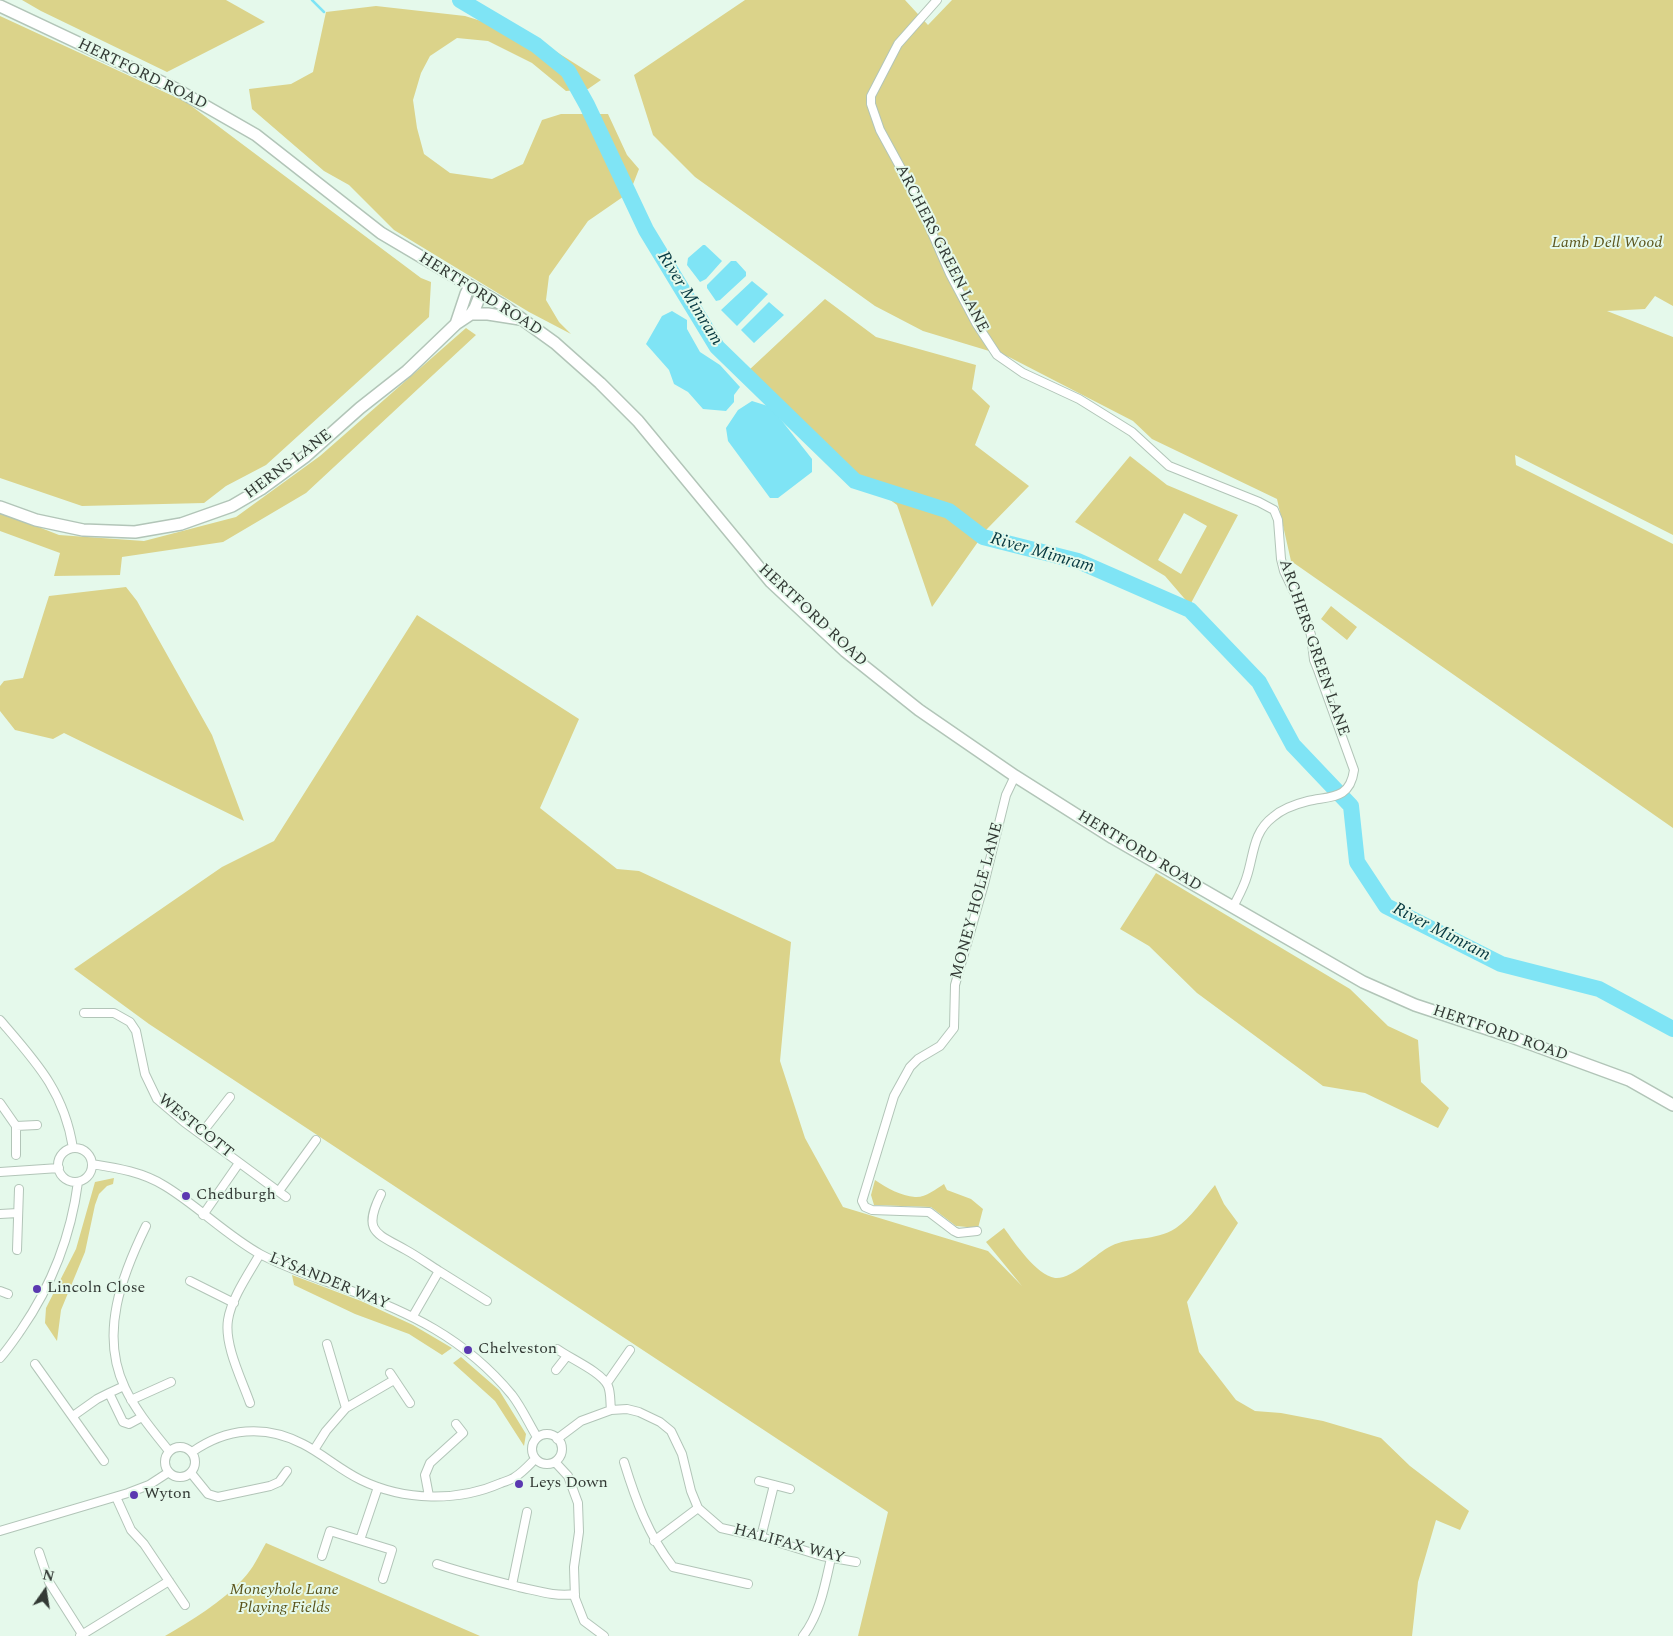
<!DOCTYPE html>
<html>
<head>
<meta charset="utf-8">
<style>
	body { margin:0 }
	#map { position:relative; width:1673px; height:1636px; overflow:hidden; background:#e5f9eb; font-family:Spectral,serif }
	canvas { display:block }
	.north { position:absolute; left:20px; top:1566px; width:50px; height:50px; -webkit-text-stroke:4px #e5f9eb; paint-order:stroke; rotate:13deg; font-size:14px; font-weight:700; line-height:20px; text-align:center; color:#333a35 }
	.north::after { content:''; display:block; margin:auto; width:18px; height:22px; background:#333a35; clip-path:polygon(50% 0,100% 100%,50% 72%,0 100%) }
</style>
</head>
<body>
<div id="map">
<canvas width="1673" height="1636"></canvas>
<div class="north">N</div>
</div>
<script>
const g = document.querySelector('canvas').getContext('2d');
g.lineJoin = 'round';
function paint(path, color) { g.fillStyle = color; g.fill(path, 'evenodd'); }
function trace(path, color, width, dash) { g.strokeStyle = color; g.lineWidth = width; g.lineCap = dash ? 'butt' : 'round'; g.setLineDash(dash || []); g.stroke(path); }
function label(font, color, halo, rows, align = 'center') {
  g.font = font + ' Spectral,serif'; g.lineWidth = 4; g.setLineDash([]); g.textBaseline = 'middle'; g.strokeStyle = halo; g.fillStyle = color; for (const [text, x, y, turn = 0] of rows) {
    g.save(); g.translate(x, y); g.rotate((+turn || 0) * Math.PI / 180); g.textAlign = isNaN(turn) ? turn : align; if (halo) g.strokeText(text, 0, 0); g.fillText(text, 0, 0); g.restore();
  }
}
paint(new Path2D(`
	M22 0H226L265 22 167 72 41 11Z
	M745 0H905L928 25 952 0H1673V306L1655 296 1645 309 1607 311 1673 337V535L1515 455 1516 465 1673 544V828L1291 561 1277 499 1152 439 1133 421 1009 357 923 331 875 306 695 177 653 135 634 75Z
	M376 6 465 16 533 37 601 80 588 89 566 91 532 63 488 41 457 38 430 56 421 73 413 100 417 128 424 154 450 173 492 179 523 164 542 120 561 114H608L627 155 639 169 630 192 588 221 549 276 546 300 559 322 571 334 529 312 394 230 349 185 324 171 252 109 249 89 291 84 313 72 326 12Z
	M0 16 186 102 421 278 431 282 429 317 266 465 226 486 204 503 82 506 0 478Z
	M825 299 876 337 976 365 972 389 990 406 975 445 1029 486 987 529 932 607 897 505 841 463 748 371Z
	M466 328 476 335 306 493 223 542 122 557 120 575 54 576 60 553 0 531V512L59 535 144 541 236 517 320 456Z
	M1130 456 1167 485 1238 515 1190 605 1165 576 1075 522ZM1184 513 1207 526 1181 574 1158 560Z
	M126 587 137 601 212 735 244 821 64 733 53 739 15 730 0 711V686L4 681 23 678 49 596Z
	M1331 606 1357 627 1347 640 1321 619Z
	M417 615 579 719 540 808 617 869 639 871 791 942 780 1061 805 1138 843 1207 988 1251 1022 1286 986 1242 1004 1228C1015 1243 1036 1275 1055 1278 1072 1280 1096 1253 1111 1246 1131 1236 1154 1242 1176 1228 1191 1218 1203 1199 1215 1185L1224 1204 1238 1223 1187 1302 1199 1352 1236 1400 1255 1411 1281 1413 1323 1421 1381 1438 1410 1466 1469 1511 1460 1530 1436 1520 1418 1582 1412 1636H858L888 1512 149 1024 74 969 222 867 274 841Z
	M1156 873 1350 989 1388 1026 1418 1040 1421 1082 1449 1108 1438 1128 1365 1093 1323 1086 1197 993 1149 946 1120 929Z
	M114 1178 113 1184 107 1186 99 1194 95 1205 85 1252 61 1310 57 1341 45 1323 46 1308 76 1249 95 1182Z
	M875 1180C887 1188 901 1196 915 1197 925 1198 936 1189 944 1184L947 1190 971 1199 983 1209 978 1228 956 1226 931 1207 874 1205 871 1195Z
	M292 1275 361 1301 413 1325 452 1348 442 1355 409 1334 355 1314 294 1285Z
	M461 1357 499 1390 526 1434 524 1446 495 1401 453 1363Z
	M266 1543 480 1636H165C192 1620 221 1603 243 1579 253 1569 259 1555 266 1543Z`), '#dbd38a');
paint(new Path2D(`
	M703 245H705L722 261 706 279 700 282 687 265 688 258Z
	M731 261H736L746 272V276L720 300 716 301 707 288V285Z
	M752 281 768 294 737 326 721 310Z
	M769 302 784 315 754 343 741 330Z
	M672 311 687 320V329L700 352 720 365 740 387 734 395V402L726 411 703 409 688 392 674 384 669 370 646 344 662 316Z
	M752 401 771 407 812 459V472L778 498H770L728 441 726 428 738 410Z`), '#7fe4f5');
trace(new Path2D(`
	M312 0 324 12`), '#7fe4f5', 2.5);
trace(new Path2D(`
	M460 0 536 45 568 71 587 105 646 230 717 347 855 481 949 511 983 537 1078 561 1190 610 1259 682 1293 745 1351 806 1357 862 1386 906 1501 964 1599 989 1673 1029`), '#7fe4f5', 16);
const street = new Path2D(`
	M937 0 898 44 871 96V104L880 130 916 196 950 274 976 323 997 355 1023 373 1079 399 1116 422 1132 432 1169 466 1259 502 1274 510 1278 520 1281 559 1284 571 1305 615 1311 635 1314 660 1318 670 1354 770C1350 800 1330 796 1308 801 1296 804 1282 809 1273 817 1253 832 1254 854 1247 876 1244 887 1238 897 1233 907
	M84 1013H114L130 1022 136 1031 145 1074 157 1099 184 1122 286 1197
	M0 1020C36 1062 64 1091 73 1148
	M0 1103 16 1126V1155
	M16 1126 37 1125
	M201 1134 230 1097
	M58 1165a17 17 0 1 1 34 0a17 17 0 1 1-34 0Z
	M92 1164C117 1168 143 1172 165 1186 198 1206 226 1235 260 1254 286 1268 314 1277 341 1287 409 1312 465 1338 512 1395 522 1408 529 1424 537 1437
	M0 1172 59 1168
	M279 1191 316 1140
	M381 1194C362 1232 376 1233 406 1250 417 1256 428 1264 439 1271L413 1316
	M0 1214 18 1213
	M203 1215 239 1163
	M146 1226C122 1275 99 1334 125 1388 136 1411 153 1431 169 1451
	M977 1231 958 1233 954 1231 929 1212 872 1210 865 1207 862 1201 894 1096 910 1067 918 1059 940 1046 954 1028 955 985 984 884 1006 795 1015 776
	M17 1250 19 1189
	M439 1271 487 1301
	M190 1281 234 1303
	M0 1291 8 1294
	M327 1344 346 1408
	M557 1349C569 1358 602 1372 608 1386 611 1393 610 1402 611 1410
	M0 1358C8 1349 14 1340 21 1330 52 1285 71 1236 78 1182
	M35 1364 104 1461
	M556 1370 567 1356
	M390 1373 410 1403
	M607 1383 630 1350
	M124 1386 109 1393 123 1422 129 1424 142 1417
	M131 1400 171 1382
	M250 1403C242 1380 224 1345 228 1320 231 1299 249 1273 260 1254
	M73 1416 97 1399 109 1393
	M532 1449a15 15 0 1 1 30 0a15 15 0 1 1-30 0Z
	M557 1439 581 1421 611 1410 627 1409 639 1412 660 1422 671 1431 682 1454 691 1491 698 1508 721 1528 761 1537 822 1556 856 1562
	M165 1462a15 15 0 1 1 30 0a15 15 0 1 1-30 0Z
	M314 1450 326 1431 346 1408 394 1380
	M192 1452C226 1428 265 1424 303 1444 323 1454 340 1470 361 1480 404 1501 458 1502 501 1483 506 1481 511 1480 515 1477 523 1472 529 1465 535 1459
	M555 1462 568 1476 578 1503 579 1532 574 1567 575 1598 584 1621 604 1636
	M624 1462C636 1501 648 1534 673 1567L748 1584
	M191 1473 208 1494 218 1497 270 1486 279 1482 287 1471
	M759 1481 790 1489
	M429 1496 425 1475 430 1463 463 1433 456 1424
	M116 1497 131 1530 144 1544 185 1605
	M0 1531 128 1493 149 1485 169 1472
	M761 1537 774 1485
	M360 1540 378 1487
	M654 1541 698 1508
	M39 1552 49 1582 82 1634
	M322 1556 330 1531 392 1550 383 1579
	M437 1564C464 1573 491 1580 519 1587 538 1591 556 1597 575 1594
	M512 1585 527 1512
	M80 1636 169 1581
	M803 1636C820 1614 825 1585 831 1558`);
const secondary = new Path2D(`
	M0 6 174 88 256 135 381 233 501 304 555 343 600 383 638 421 771 582 845 651 919 710 1015 776 1113 838 1363 982 1415 1005 1509 1036 1629 1080 1673 1105
	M471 314H488L520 319
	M456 324 466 294 470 286
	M0 507 36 520 83 530 135 532 181 524 232 506 261 489 306 456 360 408 407 371 456 324 471 314 475 308 481 293`);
trace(street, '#b2c5b8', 10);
trace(secondary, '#b2c5b8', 14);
trace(street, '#fff', 8);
trace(secondary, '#fff', 11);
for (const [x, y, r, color] of [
	[186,1196,5,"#5a38b0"],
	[37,1289,5,"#5a38b0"],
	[468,1350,5,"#5a38b0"],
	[519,1484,5,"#5a38b0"],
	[134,1495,5,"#5a38b0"]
]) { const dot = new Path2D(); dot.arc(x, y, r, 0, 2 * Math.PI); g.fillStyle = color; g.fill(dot); trace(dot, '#e5f9eb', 2); }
label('16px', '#333a35', '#e5f9eb', [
	["HERTFORD ROAD",142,75,26],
	["ARCHERS GREEN LANE",941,249,63],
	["HERTFORD ROAD",480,295,32],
	["HERNS LANE",289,465,-37],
	["HERTFORD ROAD",812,616,43],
	["ARCHERS GREEN LANE",1313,648,71],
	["HERTFORD ROAD",1139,852,31],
	["MONEY HOLE LANE",978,901,-75],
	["HERTFORD ROAD",1500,1034,19],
	["WESTCOTT",195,1127,39],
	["LYSANDER WAY",329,1282,22],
	["HALIFAX WAY",789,1545,15]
]);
label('italic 16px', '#5b551c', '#e5f9eb', [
	["Lamb Dell Wood",1607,244],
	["Moneyhole Lane",284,1591],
	["Playing Fields",284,1609]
]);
label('16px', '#333a35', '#e5f9eb', [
	["Chedburgh",196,1196],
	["Lincoln Close",47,1289],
	["Chelveston",478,1350],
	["Leys Down",529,1484],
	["Wyton",144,1495]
], 'left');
label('italic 18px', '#073941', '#e5f9eb', [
	["River Mimram",689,299,58],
	["River Mimram",1042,554,16],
	["River Mimram",1441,933,27]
]);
</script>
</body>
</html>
